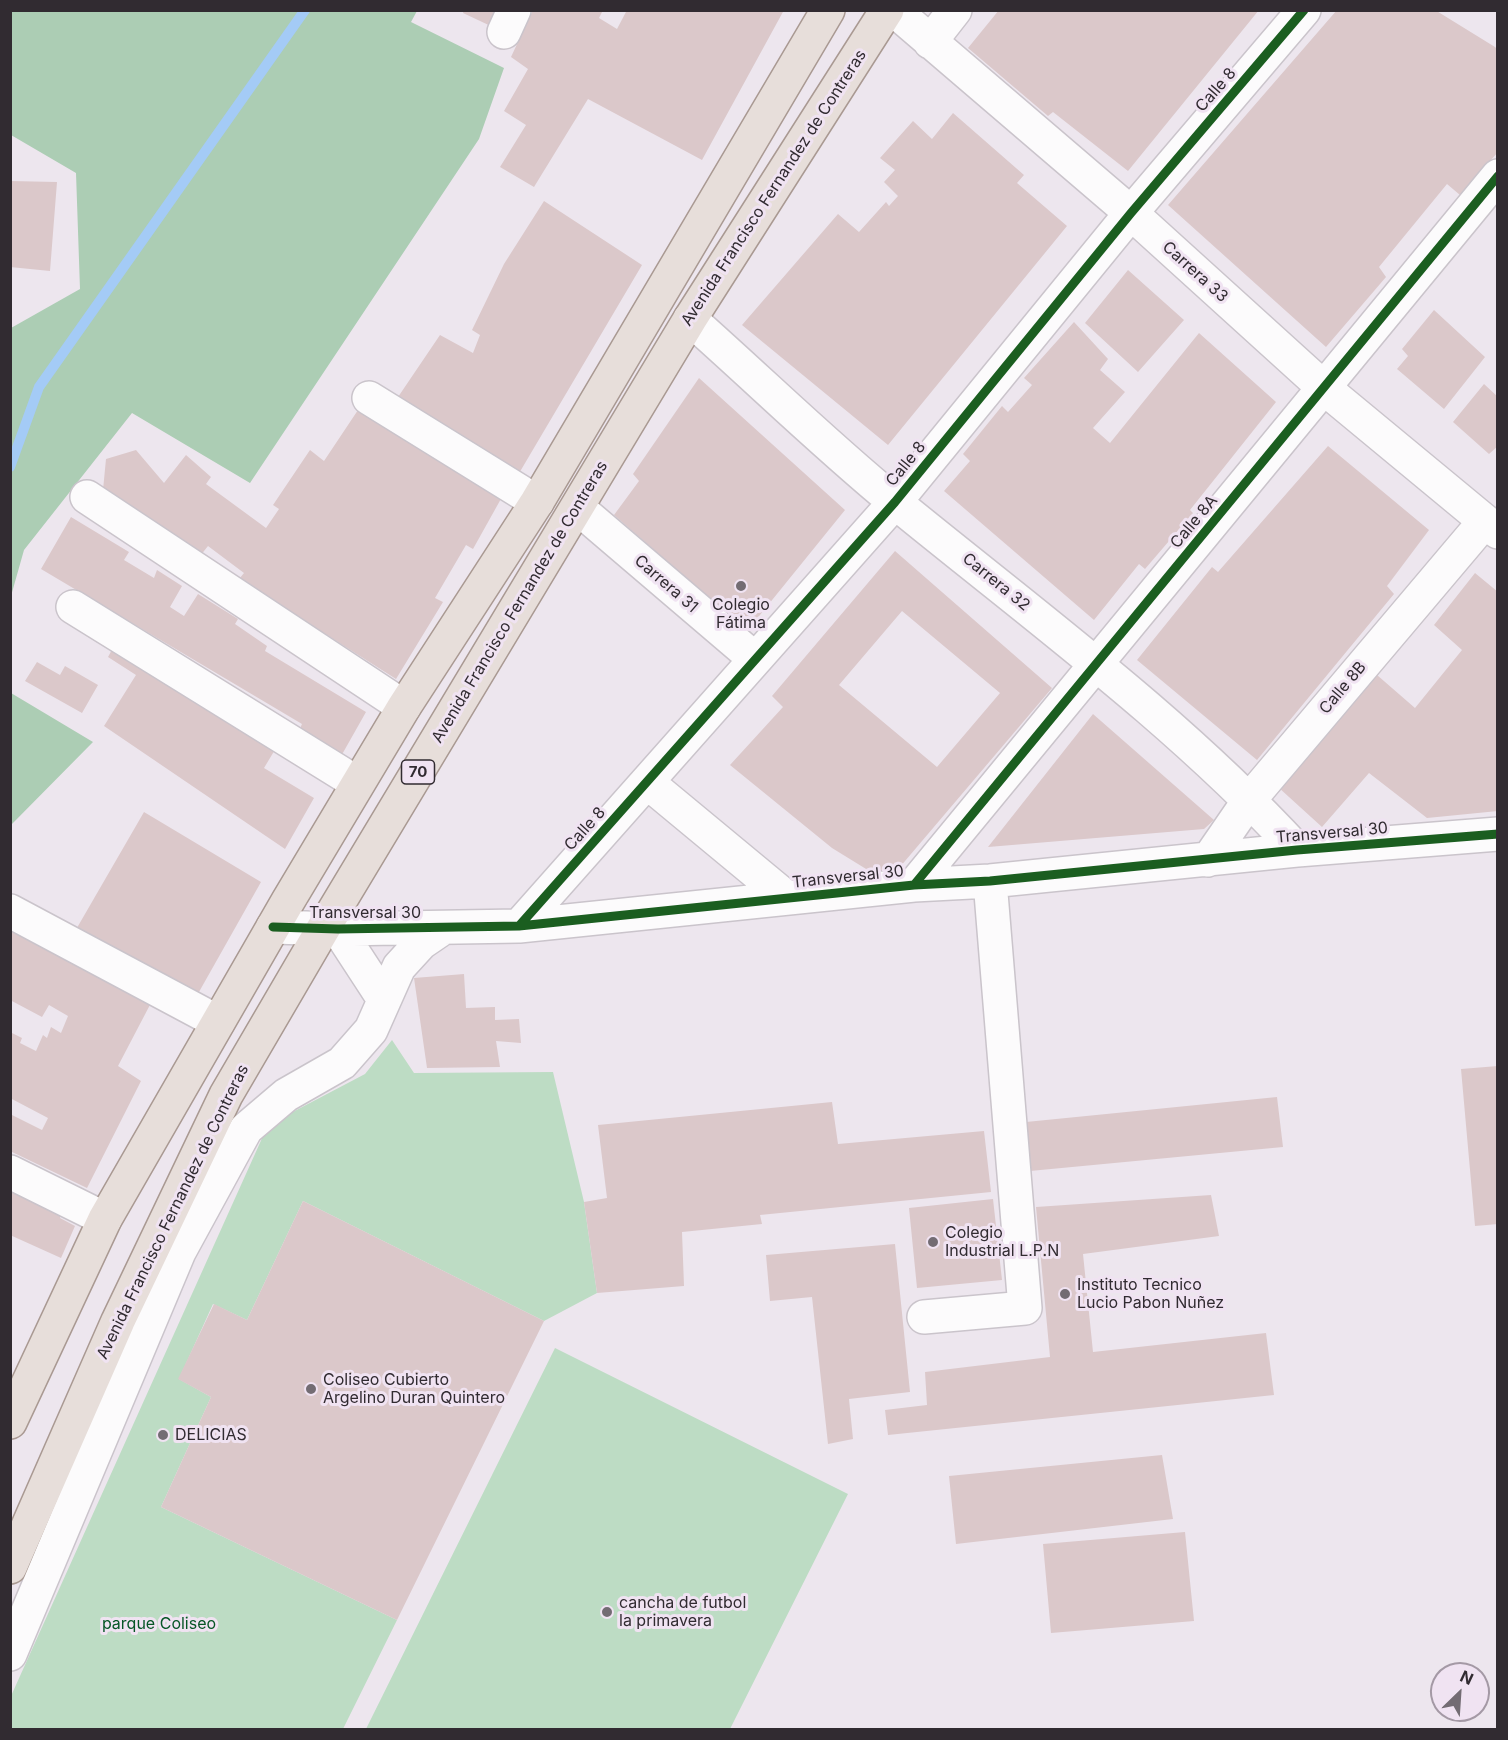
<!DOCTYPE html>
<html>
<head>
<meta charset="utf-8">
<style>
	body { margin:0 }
	#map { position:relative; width:1508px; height:1740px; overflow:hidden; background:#ede6ee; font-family:Inter,sans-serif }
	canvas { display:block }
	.frame { position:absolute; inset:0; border:12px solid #312b31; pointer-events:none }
	.north { position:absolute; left:1430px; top:1662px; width:60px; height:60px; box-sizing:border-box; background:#f0e3f2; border:2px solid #a499a5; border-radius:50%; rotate:25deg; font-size:16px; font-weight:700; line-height:24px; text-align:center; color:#312b31 }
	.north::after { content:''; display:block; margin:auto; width:21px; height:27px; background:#736c73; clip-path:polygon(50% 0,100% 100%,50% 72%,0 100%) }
</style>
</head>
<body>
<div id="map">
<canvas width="1508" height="1740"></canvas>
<div class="frame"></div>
<div class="north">N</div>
</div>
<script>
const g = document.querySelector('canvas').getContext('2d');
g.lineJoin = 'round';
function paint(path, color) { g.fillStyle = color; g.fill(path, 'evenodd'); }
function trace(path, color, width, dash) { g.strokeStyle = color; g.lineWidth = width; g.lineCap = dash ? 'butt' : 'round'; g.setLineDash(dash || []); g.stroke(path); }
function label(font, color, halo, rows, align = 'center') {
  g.font = font + ' Inter,sans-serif'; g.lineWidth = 6; g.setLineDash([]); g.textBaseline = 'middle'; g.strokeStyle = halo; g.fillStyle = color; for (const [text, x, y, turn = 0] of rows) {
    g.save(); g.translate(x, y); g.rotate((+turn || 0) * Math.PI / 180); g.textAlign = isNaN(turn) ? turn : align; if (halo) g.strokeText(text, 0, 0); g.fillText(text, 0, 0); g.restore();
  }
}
paint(new Path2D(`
	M392 1040 414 1073 553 1072 584 1202 597 1293 544 1321 303 1201 247 1320 213 1304 179 1379 211 1397 161 1507 397 1620 343 1729 11 1730V1696L268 1125 365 1074Z
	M555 1348 848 1494 730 1729H366Z`), '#bddcc4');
paint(new Path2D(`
	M11 10 417 11 411 22 504 68 479 139 250 483 132 413 24 550 11 596V328L80 289 76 173 11 135Z
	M11 693 93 742 11 825Z`), '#accdb4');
trace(new Path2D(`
	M10 467 39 387 305 10`), '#a4cbf6', 10);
paint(new Path2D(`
	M464 10H503L495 28 463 13Z
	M533 10H603L599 18 617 29 627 10H784L702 160 588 99 534 187 500 167 526 125 504 111 528 69 511 57Z
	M999 10 1167 12 1259 10 1128 171 1053 112 1048 116 968 48Z
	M1337 10H1435L1495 47 1498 50V152L1460 195 1447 184 1379 267 1386 277 1326 347 1168 205Z
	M953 113 1024 175 1017 183 1067 226 888 445 742 325 838 214 859 232 886 202 889 206 898 196 884 182 895 170 880 158 913 121 932 139Z
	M10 181 57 182 50 271 10 267Z
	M544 201 642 265 518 475 396 400 440 335 473 353 480 335 472 330 504 264Z
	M1128 270 1184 320 1138 372 1085 323Z
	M1434 310 1485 357 1444 409 1397 369 1408 356 1402 349Z
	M1074 322 1108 359 1100 370 1125 392 1093 428 1110 443 1199 333 1276 402 1190 510 1193 513 1145 569 1139 564 1094 620 944 491 970 461 963 454 1002 406 1008 412 1032 385 1024 378Z
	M699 378 845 510 747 631 614 515 639 481 633 474Z
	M1484 384 1498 397V446L1489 454 1453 422Z
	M358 410 502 497 473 549 466 545 435 598 443 602 396 679 239 579 244 573 208 546 200 556 103 490 106 459 136 450 164 483 186 455 211 477 206 484 266 528 279 509 273 505 310 450 324 461Z
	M1328 446 1429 530 1387 586 1394 594 1257 760 1137 660 1212 567 1218 572Z
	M71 517 129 552 124 560 154 578 157 570 182 586 170 607 184 616 198 594 238 619 235 624 267 646 265 651 366 712 340 758 298 733 302 724 41 569Z
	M895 551 1052 688 894 874 871 872 832 848 730 765 783 707 772 696ZM902 611 1000 693 937 767 839 685Z
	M1475 573 1498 592V811L1427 818 1369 773 1322 827 1278 787 1377 675 1415 708 1462 650 1434 625Z
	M114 646 279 743 264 768 314 798 285 849 104 726 136 675 108 657Z
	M37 662 60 675 65 666 98 685 82 713 25 681Z
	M1093 714 1214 820 1204 829 988 847Z
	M144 812 261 882 195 999 74 933Z
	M10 924 152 1001 118 1066 141 1081 87 1188 10 1151V1114L42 1130 48 1118 10 1098V1032L22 1038 20 1043 36 1051 43 1035 47 1038 51 1027 61 1033 68 1016 49 1005 42 1017 10 1000Z
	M464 974 466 1008 495 1007V1020L519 1019 521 1043 496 1041 500 1067 427 1068 414 978Z
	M1498 1066V1224L1475 1226 1461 1069Z
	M1277 1097 1283 1147 1030 1171 1026 1122Z
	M832 1102 838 1144 984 1131 991 1192 760 1215 762 1224 682 1232 684 1286 597 1293 584 1202 607 1198 598 1125Z
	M10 1186 62 1211 60 1218 75 1226 61 1258 10 1235Z
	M1211 1195 1219 1236 1083 1254 1093 1352 1266 1333 1274 1395 888 1435 885 1410 927 1405 925 1372 1050 1357 1036 1207Z
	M993 1199 1002 1280 917 1288 909 1208Z
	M303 1201 544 1321 397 1620 161 1507 211 1397 178 1379 214 1304 247 1320Z
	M895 1244 910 1392 849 1399 853 1439 828 1444 812 1297 770 1301 766 1255Z
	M1162 1455 1173 1519 956 1544 949 1476Z
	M1185 1532 1194 1621 1051 1633 1043 1544Z`), '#dbc8ca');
const minor = new Path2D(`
	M894 10 1131 213 1324 388 1498 532
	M504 32 514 10
	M930 42 955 10
	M690 319C759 380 825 445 896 503 1033 615 1177 720 1297 850
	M369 398 537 502
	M87 497 404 707
	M578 508 755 659
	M73 607 357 783
	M647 782 787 898
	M1208 860 1250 799 1485 521
	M914 885 1498 176
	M10 911 218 1022
	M519 926 895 502 1131 213 1304 10
	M273 927 338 929 519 926 914 885 990 881 1297 850 1498 834
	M338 929 383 998
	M10 1172 105 1219
	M924 1317 1025 1308 990 881
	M10 1654 179 1252 246 1129 286 1095 342 1063 371 1030 399 967 421 943 443 928`);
const primary = new Path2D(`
	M10 1422 105 1219 288 901 404 707 537 502 828 10
	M10 1567 118 1321 226 1095 323 929 690 319 887 10`);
trace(minor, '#cac4cb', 36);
trace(primary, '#a99992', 36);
trace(minor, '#fcfbfc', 33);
trace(primary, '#e7deda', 33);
trace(new Path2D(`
	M914 885 1498 176
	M519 926 895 502 1131 213 1304 10
	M273 927 338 929 519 926 914 885 990 881 1297 850 1498 834`), '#1b5e20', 9);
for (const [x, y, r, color] of [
	[741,586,6,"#736c73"],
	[933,1242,6,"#736c73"],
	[1065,1294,6,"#736c73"],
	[311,1389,6,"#736c73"],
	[163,1435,6,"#736c73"],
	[607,1612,6,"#736c73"]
]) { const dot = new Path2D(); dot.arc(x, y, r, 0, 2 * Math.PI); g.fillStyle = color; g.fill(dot); trace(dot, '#f0e3f2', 2); }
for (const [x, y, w] of [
	[418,772,33]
]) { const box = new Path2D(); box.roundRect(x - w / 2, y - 12, w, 24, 4.5); g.fillStyle = '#f0e3f2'; g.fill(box); trace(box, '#312b31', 1.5); }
label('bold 15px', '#312b31', null, [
	["70",418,772]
]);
label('16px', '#312b31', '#f0e3f2', [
	["Calle 8",1216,90,-49],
	["Avenida Francisco Fernandez de Contreras",774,188,-57],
	["Carrera 33",1195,272,42],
	["Calle 8",906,464,-51],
	["Calle 8A",1194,522,-50],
	["Carrera 32",996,582,39],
	["Carrera 31",666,584,41],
	["Avenida Francisco Fernandez de Contreras",520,602,-59],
	["Calle 8B",1343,688,-50],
	["Calle 8",585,829,-48],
	["Transversal 30",1332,833,-5],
	["Transversal 30",848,877,-6],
	["Transversal 30",365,913],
	["Avenida Francisco Fernandez de Contreras",173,1212,-64]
]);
label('16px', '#312b31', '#f0e3f2', [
	["Colegio",741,605,"center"],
	["Fátima",741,623,"center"],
	["Colegio",945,1233],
	["Industrial L.P.N",945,1251],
	["Instituto Tecnico",1077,1285],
	["Lucio Pabon Nuñez",1077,1303],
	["Coliseo Cubierto",323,1380],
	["Argelino Duran Quintero",323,1398],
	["DELICIAS",175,1435],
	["cancha de futbol",619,1603],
	["la primavera",619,1621]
], 'left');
label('16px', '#065626', '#f0e3f2', [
	["parque Coliseo",159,1624]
]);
</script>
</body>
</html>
